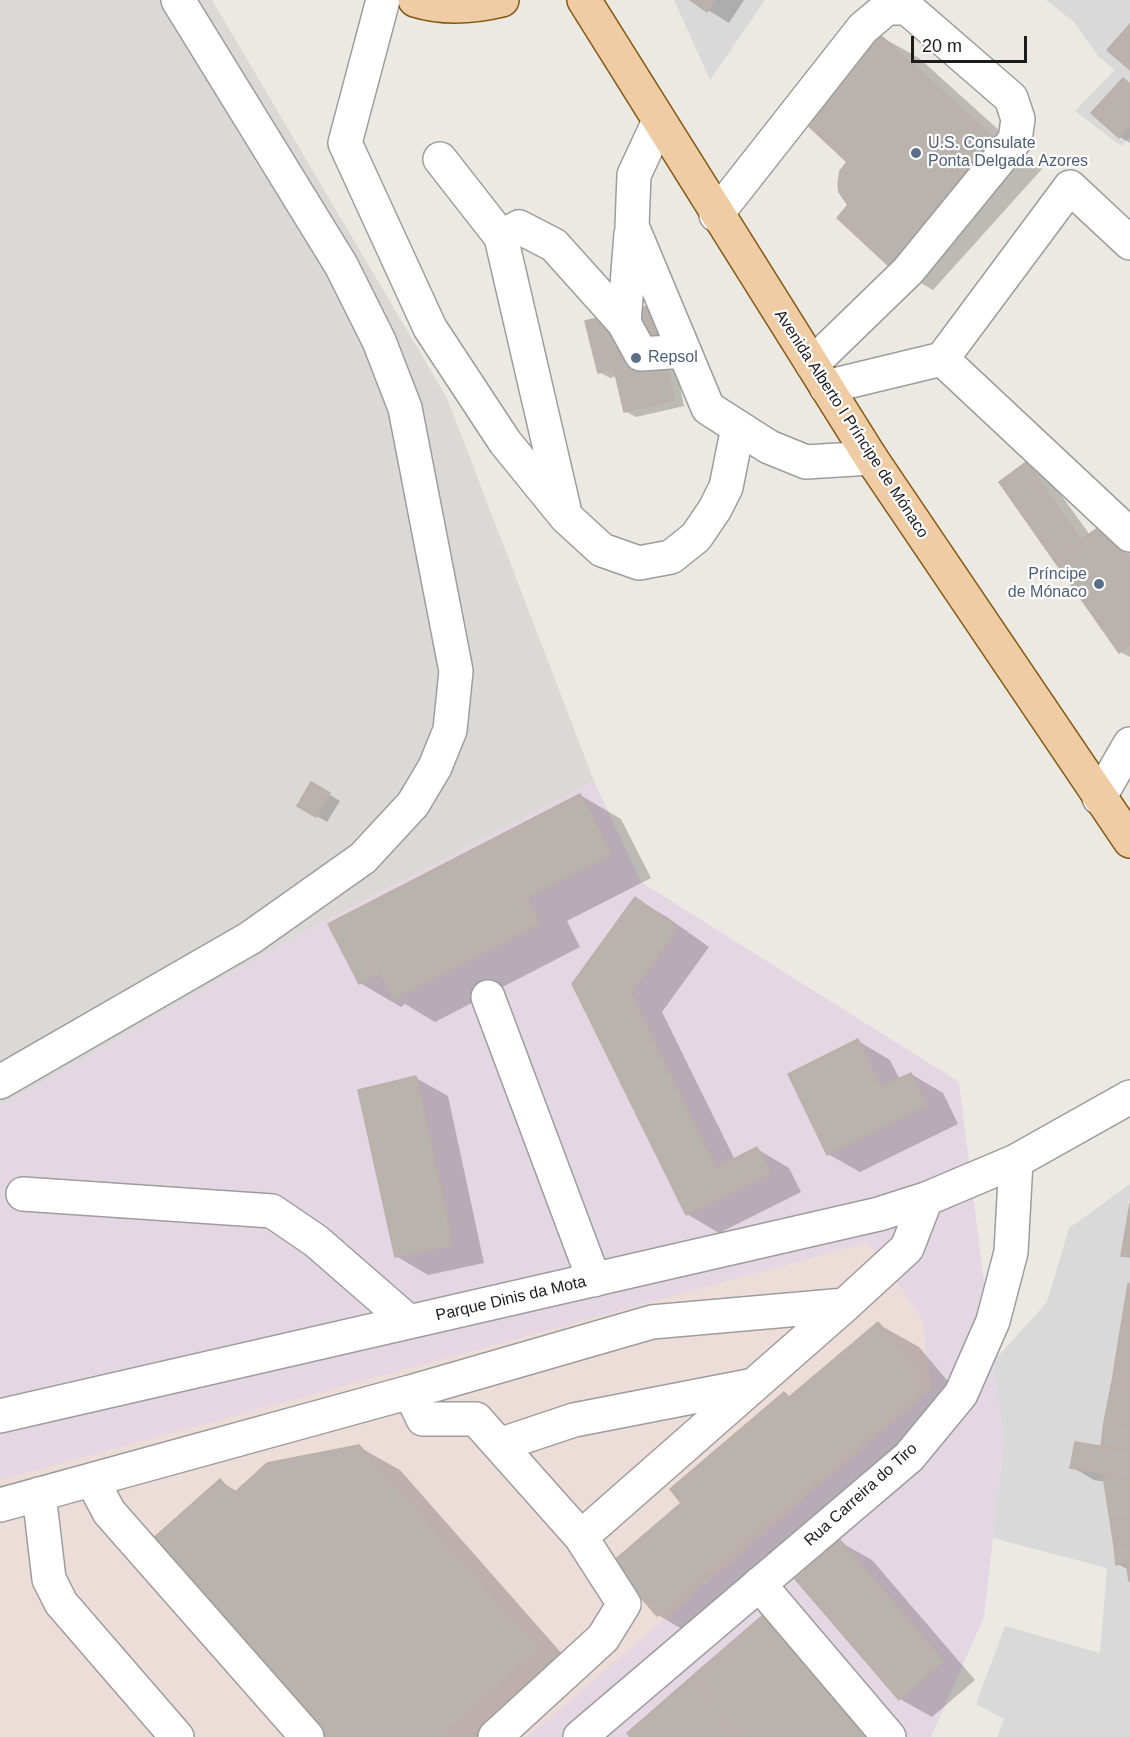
<!DOCTYPE html>
<html>
<head>
<meta charset="utf-8">
<style>
	body { margin:0 }
	#map { position:relative; width:1130px; height:1737px; overflow:hidden; background:#ece9e3; font-family:Helvetica,sans-serif }
	canvas { display:block }
	.scale { position:absolute; left:911px; top:36px; width:116px; height:27px; box-sizing:border-box; border:3px solid #1c1c1c; border-top:0; padding-left:8px; font-size:18px; line-height:21px; white-space:nowrap; color:#1c1c1c; -webkit-text-stroke:4px #fff; paint-order:stroke }
</style>
</head>
<body>
<div id="map">
<canvas width="1130" height="1737"></canvas>
<div class="scale">20 m</div>
</div>
<script>
const g = document.querySelector('canvas').getContext('2d');
g.lineJoin = 'round';
function paint(path, color) { g.fillStyle = color; g.fill(path, 'evenodd'); }
function trace(path, color, width, dash) { g.strokeStyle = color; g.lineWidth = width; g.lineCap = dash ? 'butt' : 'round'; g.setLineDash(dash || []); g.stroke(path); }
function label(font, color, halo, rows, align = 'center') {
  g.font = font + ' Helvetica,sans-serif'; g.lineWidth = 4.5; g.setLineDash([]); g.textBaseline = 'middle'; g.strokeStyle = halo; g.fillStyle = color; for (const [text, x, y, turn = 0] of rows) {
    g.save(); g.translate(x, y); g.rotate((+turn || 0) * Math.PI / 180); g.textAlign = isNaN(turn) ? turn : align; if (halo) g.strokeText(text, 0, 0); g.fillText(text, 0, 0); g.restore();
  }
}
paint(new Path2D(`
	M674 0H765L710 80Z
	M1046 0H1130V137L1121 146 1075 111 1115 70 1098 56 1074 22Z
	M1130 1184V1737H997L1004 1719 976 1704 1005 1626 1100 1653 1107 1568 993 1538 1004 1442 993 1362 1047 1302 1069 1228Z`), '#dad9d9');
paint(new Path2D(`
	M594 781 641 882 959 1082 1004 1442 984 1617 931 1737H0V1106L303 932Z`), '#e5d6e3');
paint(new Path2D(`
	M866 1243 879 1256 922 1319 931 1389 528 1737H0V1480Z`), '#edddd8');
paint(new Path2D(`
	M0 0H212L447 398 594 781 303 932 0 1106Z`), '#dbd9d5');
paint(new Path2D(`
	M692 0H744L729 23Z
	M878 35 919 58 1042 169 933 290 892 266 850 205Z
	M1124 80 1130 83V143L1120 137Z
	M675 301 686 308 698 361 676 367 684 406 636 417 625 411 617 376 610 378 599 372Z
	M1026 464 1048 477 1090 535 1116 531 1130 551V657L1120 652Z
	M312 784 340 801 327 822 299 806Z
	M580 795 621 819 651 878 567 921 580 947 435 1022 405 1004 401 1007 360 983Z
	M636 899 667 917 709 947 662 1012 735 1160 757 1149 789 1168 801 1192 719 1233 687 1214 574 984Z
	M858 1041 890 1060 900 1080 911 1074 943 1093 958 1124 860 1172 828 1154Z
	M416 1078 448 1096 484 1263 428 1275 396 1256Z
	M1130 1280V1580L1129 1570 1118 1564 1106 1482 1094 1480 1072 1467 1102 1448Z
	M878 1324 919 1347 961 1397 699 1639 658 1615 614 1563 684 1503 785 1394 791 1398Z
	M359 1447 400 1470 579 1673 506 1737H323L220 1481 238 1492Z
	M840 1542 872 1560 975 1680 932 1717 900 1699Z`), '#0003');
const building = new Path2D(`
	M690 0H715L707 12Z
	M1130 24V70L1107 50Z
	M878 33 1002 145 891 268 837 218 848 205 839 192 838 184 840 171 847 162 801 119Z
	M1123 78 1130 84V126L1119 138 1091 113Z
	M675 300 666 361 674 400 624 412 614 369 598 373 585 321Z
	M1026 462 1081 540 1053 559 999 482Z
	M1105 523 1130 559V645L1119 653 1053 559Z
	M311 782 330 793 316 817 297 806Z
	M580 794 611 854 527 898 540 924 393 999 380 973 359 984 328 924Z
	M635 897 678 928 631 993 716 1168 757 1147 770 1174 686 1215 572 984Z
	M858 1039 881 1087 911 1073 927 1105 827 1155 788 1074Z
	M416 1076 453 1245 395 1257 358 1090Z
	M1130 1204V1257L1121 1256Z
	M1128 1284H1130V1334L1120 1332Z
	M878 1322 921 1372 918 1394 657 1616 611 1563 681 1503 670 1489 784 1392 789 1397Z
	M1120 1332 1130 1334V1385L1112 1382Z
	M1112 1382 1130 1385V1427L1104 1422Z
	M1104 1422 1130 1427V1451L1101 1447Z
	M1075 1442 1130 1451V1479L1070 1468Z
	M359 1445 539 1649 444 1733 447 1737H321L149 1542 220 1479 233 1494 267 1463Z
	M1103 1476 1130 1479V1517L1110 1520Z
	M1130 1517V1544L1114 1546 1110 1520Z
	M840 1540 944 1661 899 1700 795 1579Z
	M1130 1544V1581H1129L1126 1563 1116 1565 1114 1546Z
	M770 1609 879 1737H741L690 1678Z
	M690 1678 741 1737H630L627 1733Z`);
paint(building, '#b9b2ad');
trace(building, '#bcb0a8', 1.5);
const minor = new Path2D(`
	M383 0 345 143 430 328 505 442 566 517 602 550 639 563 671 557 696 537 715 509 726 487 738 427
	M659 121 634 175 632 226 708 408 769 447 806 462 871 458
	M440 159 501 237
	M716 215 863 28 887 8H907L1011 98 1018 119 1015 140 908 271 812 364
	M624 323 631 234
	M942 359 1070 187 1130 243
	M826 387 942 359 1130 535
	M564 509 501 237 519 227 554 245 624 323 641 354 684 351
	M1099 798 1130 744
	M488 997 594 1280
	M0 1082 250 938 363 858 413 804 435 767 450 730 456 671 405 408 379 341 341 265 178 0
	M23 1194 272 1211 316 1241 409 1322
	M410 1392 652 1322 845 1305 907 1248 926 1199
	M0 1416 879 1214 926 1199 1016 1161
	M499 1445 574 1420 754 1385
	M92 1480 109 1512 307 1737
	M39 1494 49 1579 61 1603 177 1737
	M0 1505 410 1392 423 1419H476L581 1537 624 1604 603 1638 495 1737
	M581 1537 845 1305
	M759 1584 889 1737
	M580 1737 909 1457 961 1394 993 1321 1011 1252 1016 1161 1130 1097`);
const major = new Path2D(`
	M415 0C443 9 473 7 502 0
	M584 0 871 458 1130 841`);
trace(minor, '#9d9d9d', 36);
trace(major, '#835912', 36);
trace(minor, '#fff', 33);
trace(major, '#f0cca5', 33);
for (const [x, y, r, color] of [
	[916,153,6,"#5c6f8a"],
	[636,358,6,"#5c6f8a"],
	[1099,584,6,"#5c6f8a"]
]) { const dot = new Path2D(); dot.arc(x, y, r, 0, 2 * Math.PI); g.fillStyle = color; g.fill(dot); trace(dot, '#fff', 2); }
label('16px', '#4e5e75', '#fff', [
	["U.S. Consulate",928,144],
	["Ponta Delgada Azores",928,162],
	["Repsol",648,358],
	["Príncipe",1087,575,"right"],
	["de Mónaco",1087,593,"right"]
], 'left');
label('16px', '#1c1c1c', '#fff', [
	["Avenida Alberto I Príncipe de Mónaco",851,424,57],
	["Parque Dinis da Mota",511,1299,-13],
	["Rua Carreira do Tiro",861,1495,-42]
]);
</script>
</body>
</html>
